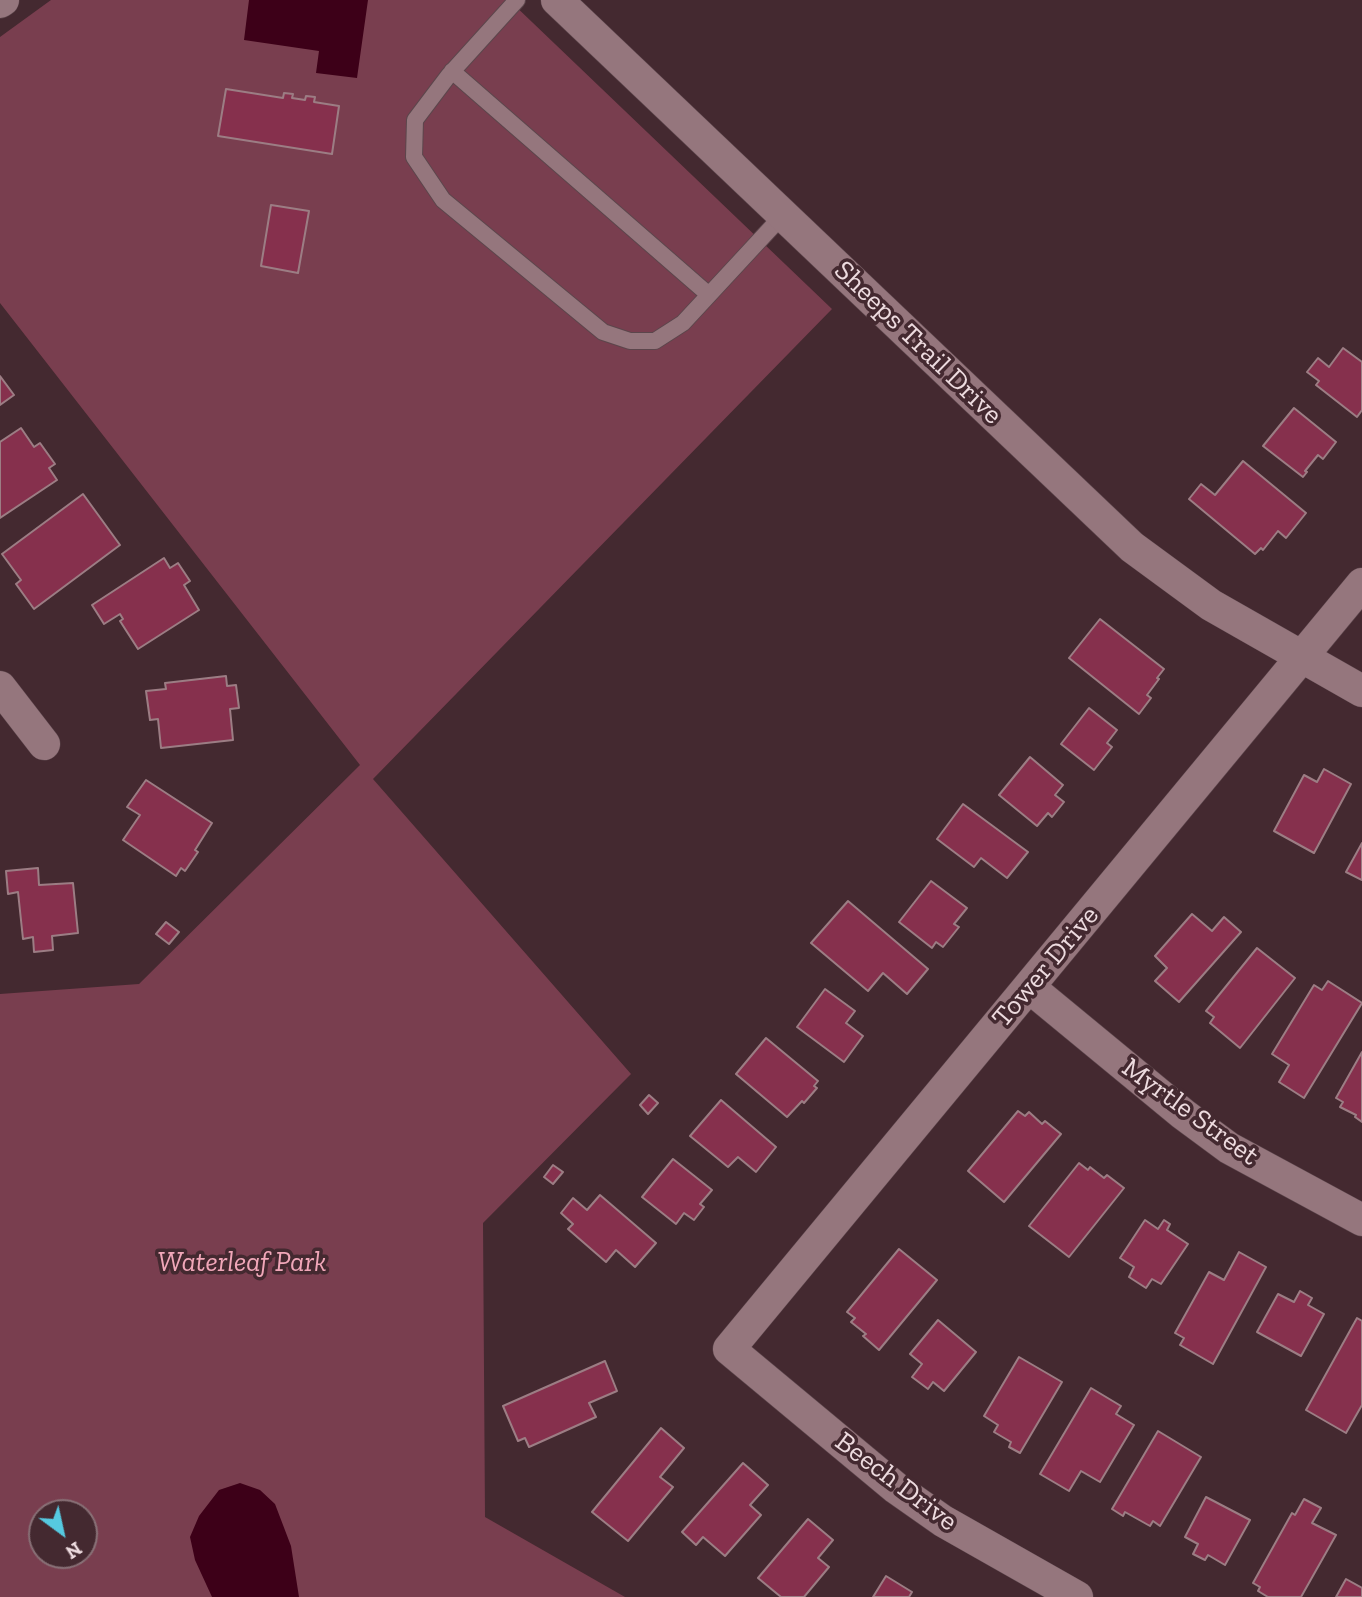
<!DOCTYPE html>
<html>
<head>
<meta charset="utf-8">
<style>
	body { margin:0 }
	#map { position:relative; width:1362px; height:1597px; overflow:hidden; background:#442930; font-family:"Zilla Slab",serif }
	canvas { display:block }
	.north { position:absolute; left:28px; top:1499px; width:70px; height:70px; box-sizing:border-box; background:#442930; border:2px solid #887076; border-radius:50%; rotate:147deg; font-size:19px; font-weight:700; line-height:28px; text-align:center; color:#eddbdf }
	.north::after { content:''; display:block; margin:auto; width:24px; height:32px; background:#56c9e0; clip-path:polygon(50% 0,100% 100%,50% 72%,0 100%) }
</style>
</head>
<body>
<div id="map">
<canvas width="1362" height="1597"></canvas>
<div class="north">N</div>
</div>
<script>
const g = document.querySelector('canvas').getContext('2d');
g.lineJoin = 'round';
function paint(path, color) { g.fillStyle = color; g.fill(path, 'evenodd'); }
function trace(path, color, width, dash) { g.strokeStyle = color; g.lineWidth = width; g.lineCap = dash ? 'butt' : 'round'; g.setLineDash(dash || []); g.stroke(path); }
function label(font, color, halo, rows, align = 'center') {
  g.font = font + ' "Zilla Slab",serif'; g.lineWidth = 7; g.setLineDash([]); g.textBaseline = 'middle'; g.strokeStyle = halo; g.fillStyle = color; for (const [text, x, y, turn = 0] of rows) {
    g.save(); g.translate(x, y); g.rotate((+turn || 0) * Math.PI / 180); g.textAlign = isNaN(turn) ? turn : align; if (halo) g.strokeText(text, 0, 0); g.fillText(text, 0, 0); g.restore();
  }
}
paint(new Path2D(`
	M51 0H509L832 309 373 779 631 1074 483 1223 485 1517 625 1597H0V994L139 984 360 765 0 303V37ZM42 1513H84V1555H42Z`), '#793e4f');
paint(new Path2D(`
	M249 0H368L357 78 316 73 319 51 244 40Z
	M240 1483 260 1490 275 1504 291 1546 299 1597H212L195 1560 190 1537 199 1516 219 1490Z`), '#3d0018');
const building = new Path2D(`
	M226 89 283 98 284 93 293 94 292 98 305 100 306 96 315 97 314 102 339 106 332 154 218 136Z
	M271 205 309 211 298 273 261 266Z
	M1343 348 1362 362V410L1357 417 1316 385 1319 381 1307 372 1318 358 1329 367Z
	M0 376 14 395 0 405Z
	M1294 408 1336 442 1323 459 1318 455 1305 471 1307 472 1303 477 1263 446Z
	M21 428 34 447 40 443 55 464 49 468 57 480 0 518V442Z
	M1243 461 1306 513 1286 538 1278 531 1263 550 1261 548 1255 554 1189 499 1201 484 1215 495Z
	M83 494 120 545 34 609 16 584 21 580 2 554Z
	M164 558 170 568 178 563 190 581 184 585 199 610 138 649 120 621 123 619 120 614 104 624 92 605Z
	M1100 619 1164 669 1157 678 1159 679 1147 695 1151 698 1139 714 1069 658Z
	M226 676 227 686 236 685 239 708 230 709 233 740 161 748 158 719 150 720 146 691 166 689 165 683Z
	M1089 708 1117 730 1107 743 1112 747 1094 770 1061 744Z
	M1030 757 1063 785 1055 795 1064 802 1052 817 1048 813 1037 826 999 795Z
	M1324 769 1351 784 1314 853 1274 831 1304 775 1317 782Z
	M146 780 212 823 195 850 198 852 185 871 181 868 176 876 123 840 140 815 127 807Z
	M963 804 1028 852 1007 878 981 858 974 867 937 839Z
	M1362 843V880L1346 872Z
	M38 868 39 885 73 883 78 933 52 936 53 950 34 952 33 937 23 939 18 892 8 894 6 871Z
	M931 881 967 908 954 924 959 927 943 947 936 942 932 948 899 922Z
	M848 901 928 969 907 994 883 973 868 991 811 943Z
	M1192 914 1212 931 1224 917 1241 932 1179 1002 1155 981 1167 968 1155 956Z
	M166 922 179 932 169 944 156 934Z
	M1257 948 1295 978 1240 1048 1210 1023 1214 1017 1206 1011Z
	M1328 981 1362 1003 1304 1098 1279 1082 1289 1065 1272 1054 1314 985 1322 990Z
	M825 989 855 1011 846 1023 863 1036 844 1062 797 1027Z
	M766 1038 818 1081 814 1086 817 1088 804 1103 802 1101 787 1117 736 1074Z
	M1362 1052V1122L1355 1117 1356 1115 1340 1107 1343 1102 1336 1098Z
	M649 1095 658 1103 648 1114 640 1105Z
	M721 1100 776 1147 756 1172 738 1157 728 1167 690 1136Z
	M1018 1111 1025 1116 1029 1112 1042 1124 1045 1121 1061 1134 1004 1202 968 1171Z
	M673 1159 712 1190 700 1204 704 1207 694 1220 684 1213 676 1224 642 1197Z
	M1079 1163 1088 1170 1090 1167 1104 1178 1107 1175 1124 1188 1069 1257 1029 1226Z
	M553 1165 563 1172 553 1184 544 1177Z
	M600 1195 656 1243 635 1267 616 1250 606 1262 568 1229 573 1224 561 1213 573 1198 587 1210Z
	M1145 1220 1158 1229 1164 1220 1170 1224 1167 1230 1188 1244 1161 1284 1152 1279 1146 1288 1129 1277 1134 1267 1120 1258Z
	M899 1249 937 1280 879 1350 863 1336 866 1334 851 1322 855 1318 847 1312Z
	M1239 1252 1266 1267 1213 1364 1180 1345 1184 1338 1175 1333 1209 1272 1224 1280Z
	M1300 1291 1312 1298 1308 1305 1324 1314 1301 1356 1257 1332 1278 1294 1294 1302Z
	M1357 1318 1362 1321V1405L1346 1433 1306 1410Z
	M938 1320 976 1352 944 1391 933 1382 928 1389 912 1377 922 1364 910 1354Z
	M1019 1357 1062 1382 1020 1453 1009 1447 1011 1442 994 1432 998 1425 984 1416Z
	M605 1361 617 1391 589 1403 596 1417 529 1447 525 1438 518 1441 503 1406Z
	M1091 1388 1121 1406 1116 1414 1134 1425 1100 1482 1081 1471 1069 1491 1040 1474Z
	M661 1428 684 1448 660 1477 673 1487 628 1541 592 1512Z
	M1158 1431 1201 1457 1160 1526 1153 1521 1150 1526 1125 1512 1123 1516 1112 1509Z
	M743 1463 768 1485 750 1505 761 1515 725 1556 703 1537 696 1545 682 1532Z
	M1206 1497 1250 1520 1225 1565 1208 1555 1205 1560 1193 1554 1198 1544 1185 1537Z
	M1304 1499 1321 1508 1312 1523 1336 1535 1301 1597H1268L1258 1591 1260 1587 1253 1583 1292 1513 1295 1515Z
	M808 1519 833 1540 818 1558 829 1567 804 1597H781L758 1578Z
	M886 1576 912 1592 909 1597H873Z
	M1346 1579 1362 1588V1597H1336Z`);
paint(building, '#86304d');
trace(building, '#9c7d84', 2);
const lane = new Path2D(`
	M517 0 449 75 415 120 414 157 443 200 603 332 630 341H655L683 323 783 215
	M452 71 709 295`);
const street = new Path2D(`
	M557 0 1132 547 1211 605 1362 691
	M0 2 3 0
	M0 687 44 744
	M1029 987 1183 1114 1229 1148 1362 1220
	M1077 1597 943 1521 896 1488 729 1349 1362 584`);
trace(lane, '#5c464c', 18);
trace(street, '#5c464c', 33);
trace(lane, '#95767d', 16);
trace(street, '#95767d', 32);
label('28px', '#eddbdf', '#442930', [
	["Sheeps Trail Drive",918,343,44],
	["Tower Drive",1046,967,-50],
	["Myrtle Street",1190,1112,36],
	["Beech Drive",896,1482,37]
]);
label('italic 28px', '#f1a7b9', '#442930', [
	["Waterleaf Park",242,1263]
]);
</script>
</body>
</html>
